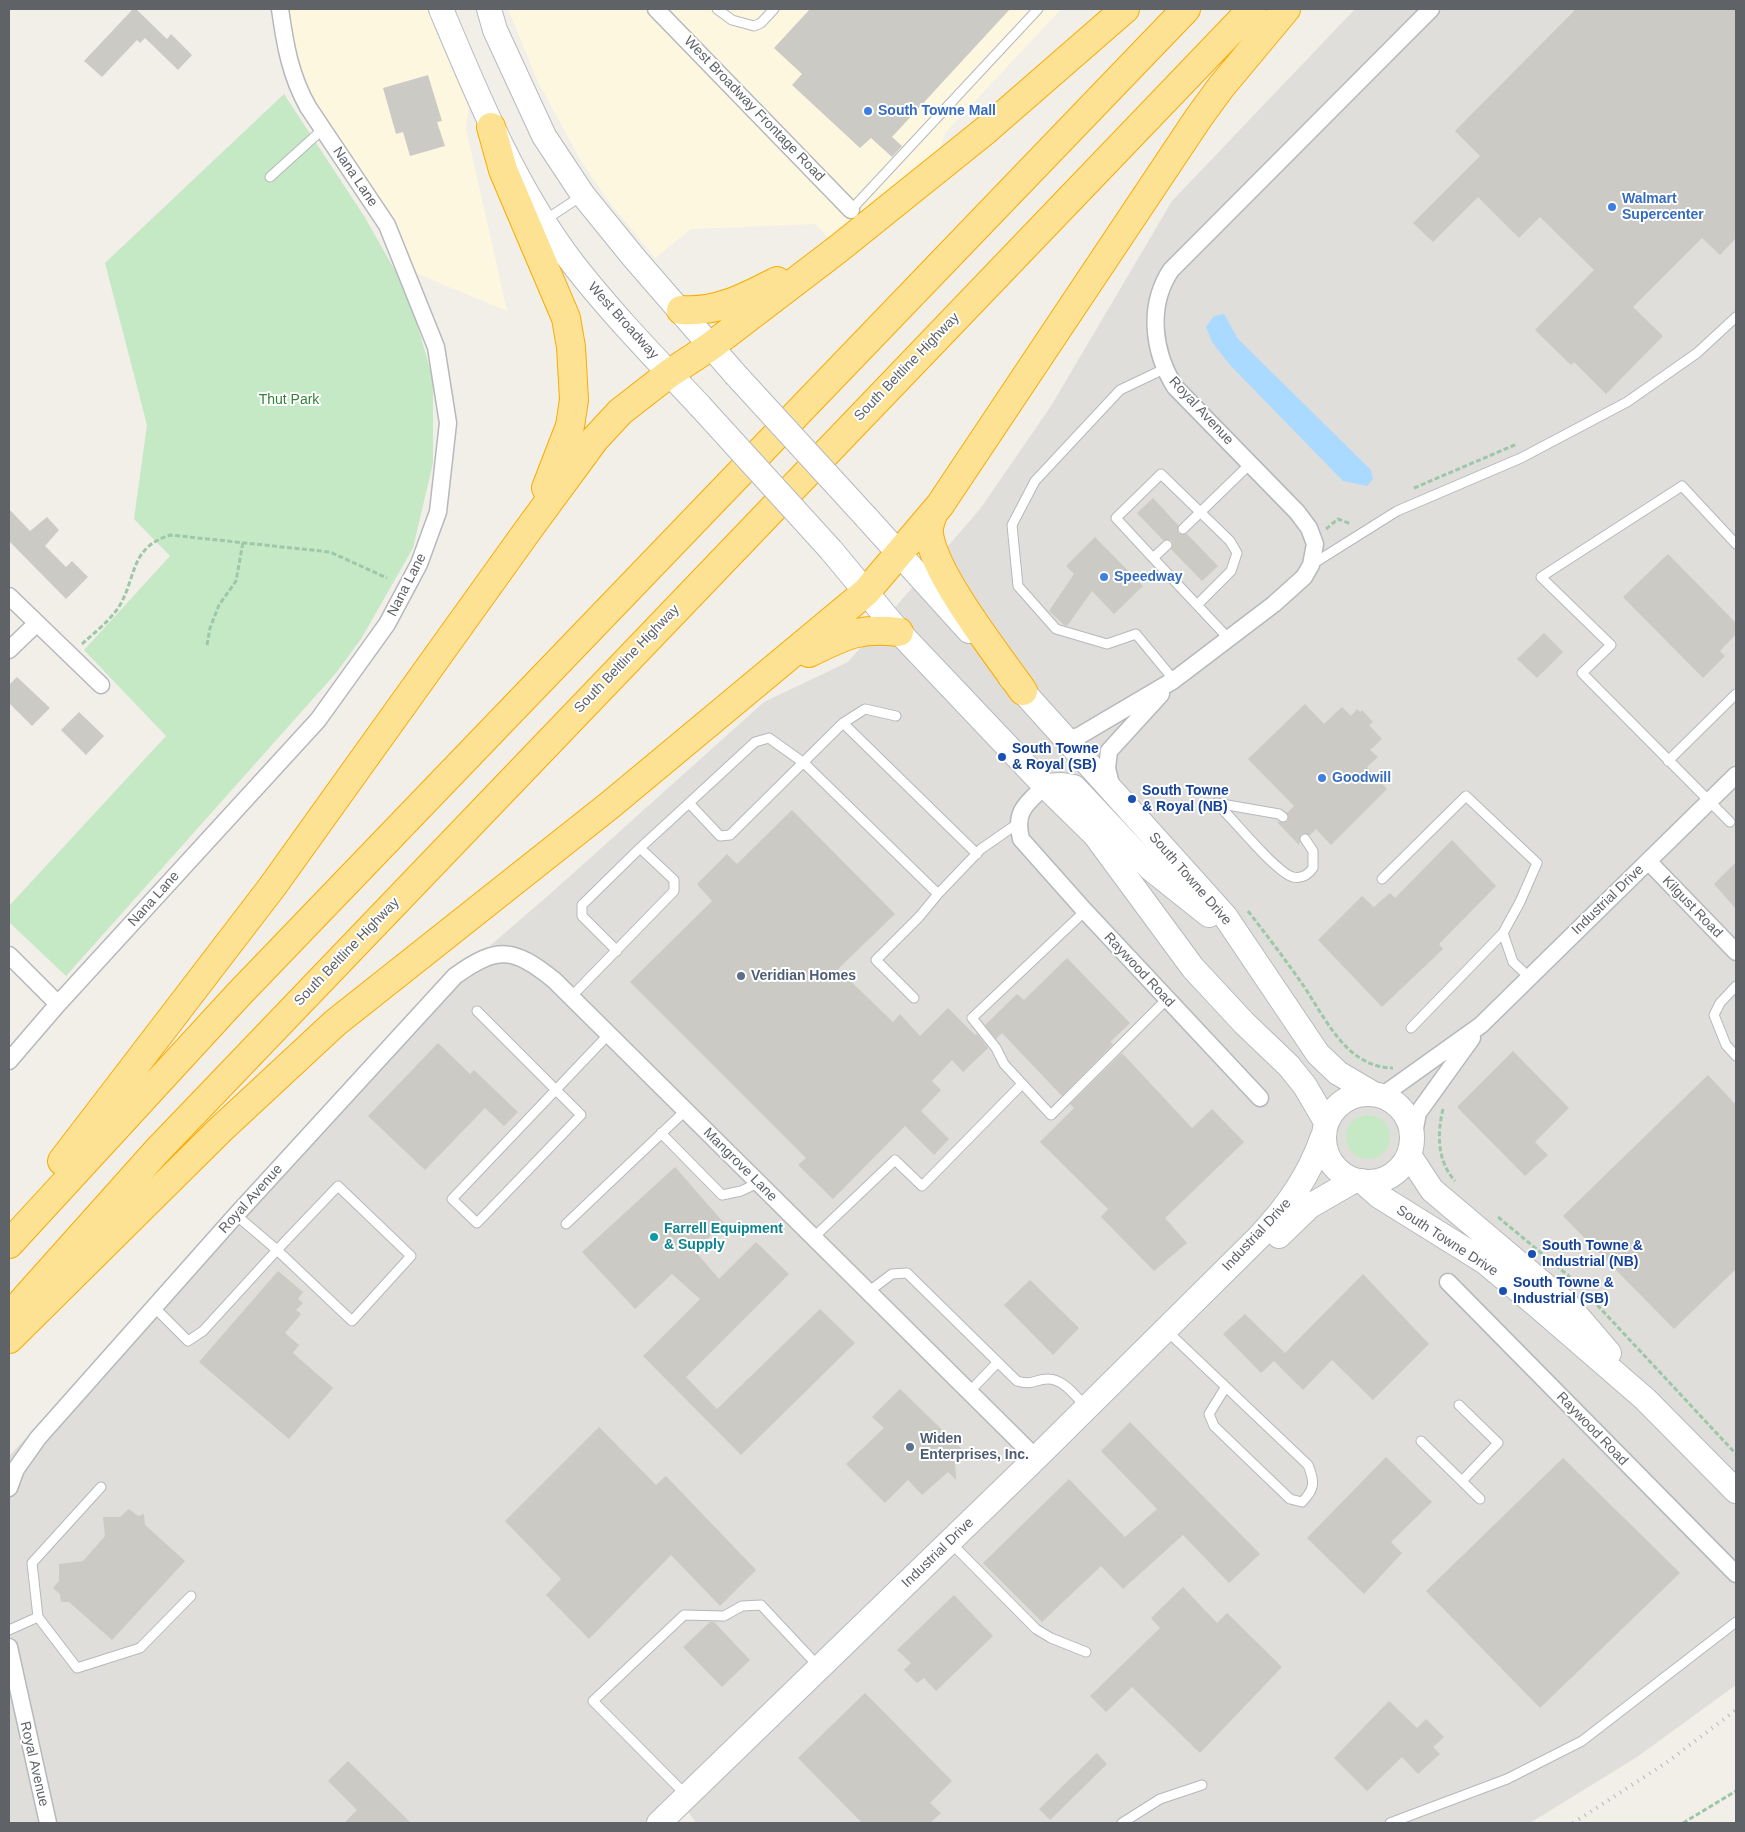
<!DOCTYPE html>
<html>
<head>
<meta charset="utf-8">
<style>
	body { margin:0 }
	#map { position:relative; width:1745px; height:1832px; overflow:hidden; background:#f1efe8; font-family:Arial,sans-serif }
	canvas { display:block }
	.frame { position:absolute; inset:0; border:10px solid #5f6368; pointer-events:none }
</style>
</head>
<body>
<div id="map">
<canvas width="1745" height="1832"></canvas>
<div class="frame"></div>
</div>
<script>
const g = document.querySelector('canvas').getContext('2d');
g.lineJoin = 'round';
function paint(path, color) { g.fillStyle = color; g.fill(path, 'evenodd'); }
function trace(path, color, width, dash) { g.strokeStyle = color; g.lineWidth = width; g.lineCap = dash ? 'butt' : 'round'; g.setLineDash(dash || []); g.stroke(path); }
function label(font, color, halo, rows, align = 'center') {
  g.font = font + ' Arial,sans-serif'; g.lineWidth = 4; g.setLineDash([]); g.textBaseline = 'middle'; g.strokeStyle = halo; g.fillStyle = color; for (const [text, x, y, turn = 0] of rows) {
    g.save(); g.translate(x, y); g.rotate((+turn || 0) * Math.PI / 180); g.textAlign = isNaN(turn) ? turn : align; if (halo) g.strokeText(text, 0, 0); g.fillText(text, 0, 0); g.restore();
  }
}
paint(new Path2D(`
	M280 9H441L472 83 466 129 507 311 406 269 308 107Z
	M508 9H1061L946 132 938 153 830 240 815 224 691 229 655 258 607 199 581 161 538 82Z`), '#fef7e0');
paint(new Path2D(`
	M1355 9H1736V1685L1637 1757 1530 1823H696L682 1803 659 1823H9V1456L236 1215 455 976 550 894 764 702 848 662 980 509 1051 406 1172 201Z`), '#e0deda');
paint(new Path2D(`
	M284 94 364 216 409 295 433 380V463L413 548 361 639 336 673 66 976 9 922V906L166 736 84 650 170 556 134 519 147 425 105 263Z
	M1346 1137a22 22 0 1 1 44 0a22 22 0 1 1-44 0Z`), '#c5e8c5');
paint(new Path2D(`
	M1224 314 1238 339 1371 470 1373 479 1367 486 1343 481 1229 364 1212 342 1206 327 1214 316Z`), '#aadaff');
paint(new Path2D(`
	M133 9H136L167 39 171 34 192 55 178 70 145 38 140 43 137 40 102 77 84 61Z
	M810 9H1010L892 137 902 146 892 157 871 138 860 148 792 85 802 74 774 48Z
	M1576 9H1736V238L1720 255 1702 238 1633 307 1663 336 1606 394 1574 362 1571 365 1535 330 1594 270 1540 217 1519 238 1478 197 1433 242 1413 223 1480 156 1455 131Z
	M428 75 442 121 437 122 445 146 410 156 403 132 396 134 383 88Z
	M1153 498 1178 525V533L1187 534 1218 566 1202 581 1171 549 1173 544 1171 540H1163L1137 513Z
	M9 509 30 531 47 517 59 530 45 546 66 567 72 561 88 577 66 599 9 541Z
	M1095 537 1143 586 1114 614 1092 591 1067 626 1064 625 1049 611 1074 574 1066 566Z
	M1668 554 1736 623V634L1720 651 1725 656 1703 678 1623 597Z
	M1544 633 1563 652 1537 678 1517 659Z
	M17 677 50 708 32 726 9 703V685Z
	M1305 704 1324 724 1342 707 1351 716 1357 709 1360 712 1362 710 1373 722 1369 725 1382 739 1370 750 1378 757 1367 767 1387 789 1331 845 1316 829 1310 835 1301 834 1299 845 1277 822 1288 821 1287 813 1294 806 1248 759Z
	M79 712 104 736 86 755 61 730Z
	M792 810 895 914 838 969 893 1022 900 1014 920 1036 948 1008 975 1035 977 1034 988 1048 963 1072 952 1060 932 1081 941 1090 921 1111 949 1139 934 1155 905 1126 833 1199 798 1165 806 1158 630 982 712 901 697 884 727 854 737 864Z
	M1452 840 1496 886 1439 944 1443 949 1382 1007 1318 940 1362 896 1374 907 1390 893 1395 898Z
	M1736 862V909L1714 884Z
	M1067 958 1130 1023 1110 1042 1113 1044 1062 1096 1002 1033 996 1039 985 1025 1017 994 1024 1000Z
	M438 1043 470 1074 474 1070 518 1112 504 1126 485 1108 425 1170 368 1116Z
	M1513 1051 1569 1108 1535 1142 1548 1155 1525 1176 1457 1107Z
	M1122 1053 1192 1128 1212 1109 1244 1142 1165 1218 1187 1243 1154 1271 1101 1217 1108 1209 1040 1142 1074 1108 1070 1104Z
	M1708 1075 1736 1105V1269L1674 1329 1563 1216Z
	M675 1167 724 1223 695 1251 719 1279 756 1242 789 1274 686 1377 717 1409 820 1309 855 1343 741 1455 643 1356 700 1299 672 1274 635 1309 582 1252Z
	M278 1271 303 1292 298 1299 303 1303 296 1310 301 1314 285 1333 299 1345 293 1353 333 1388 289 1439 199 1362Z
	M1363 1274 1429 1344 1373 1400 1332 1360 1303 1390 1274 1361 1261 1373 1223 1334 1245 1314 1285 1353Z
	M1030 1280 1079 1328 1053 1355 1004 1305Z
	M900 1389 965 1452 955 1463 956 1480 948 1472 922 1495 908 1480 885 1503 846 1464 884 1428 872 1417Z
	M1130 1422 1260 1554 1229 1583 1183 1535 1123 1589 1101 1566 1042 1622 983 1563 1069 1479 1125 1537 1157 1509 1101 1451Z
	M599 1427 656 1485 666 1476 756 1570 720 1606 671 1555 589 1639 546 1595 561 1579 505 1521Z
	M1386 1457 1432 1502 1391 1542 1402 1553 1364 1594 1307 1538Z
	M1563 1458 1680 1573 1540 1708 1426 1591Z
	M129 1509 138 1516 144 1514 145 1525 185 1561 112 1640 69 1602H61L60 1594 53 1588 59 1581V1564L83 1561 105 1536 103 1517H120Z
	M1183 1587 1217 1623 1227 1613 1282 1667 1200 1753 1132 1687 1106 1712 1090 1696 1160 1628 1151 1618Z
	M954 1595 993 1636 936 1691 924 1678 917 1683 904 1670 911 1663 897 1650Z
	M710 1622H714L750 1660 722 1687 683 1647Z
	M865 1693 952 1781 930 1803 941 1813 930 1823H862L798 1758Z
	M1389 1701 1417 1728 1426 1719 1444 1737 1433 1747 1440 1754 1418 1774 1402 1757 1367 1791 1334 1758Z
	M1097 1753 1107 1764 1050 1820 1039 1809Z
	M348 1761 411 1823H344L357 1810 328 1781Z`), '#cccac5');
const lane = new Path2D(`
	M717 9 732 20 754 26 761 23 774 9
	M270 177 323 129
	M851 210 1038 9
	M545 220 583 195
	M1164 369 1120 390 1035 481 1012 525 1018 586 1056 629 1107 644 1136 634 1174 680
	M1183 529 1250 464
	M1167 545 1153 558 1229 639
	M1153 558 1116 518 1161 474 1230 541 1237 553 1231 571 1197 605
	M1311 565 1397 511 1521 458 1627 402 1697 353 1736 317
	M843 723 977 854
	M1668 761 1736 694
	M689 803 755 742 769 738 804 763 938 894 981 849 1017 824
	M1216 803 1279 814 1283 817
	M1224 811C1238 825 1277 873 1293 877 1302 879 1308 875 1313 868V851L1305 839
	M1730 822 1582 673 1611 645 1541 577 1682 486 1736 544
	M1382 879 1466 796 1537 863 1520 902 1503 933 1513 962 1529 977
	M1085 911 972 1018 996 1048 1004 1064 1051 1115 1167 999
	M617 951 582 916V905L640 848
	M1736 986 1720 1003 1714 1015 1726 1045 1736 1056
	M571 997 674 891V880L640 848 689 803 720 836 730 835 843 723 865 709 896 716
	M914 998 876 960 919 917 938 894
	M477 1011 581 1115 477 1223 452 1199 608 1035
	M1411 1028 1503 933
	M661 1133 722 1195 741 1191 758 1183
	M338 1186 411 1256 352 1321 277 1250Z
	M566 1224 685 1111
	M813 1238 895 1160 922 1186 1022 1084
	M868 1292 892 1274 907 1273 1017 1381C1034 1386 1034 1379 1048 1379 1064 1379 1076 1397 1086 1407
	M154 1307 188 1341 203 1331 277 1250 236 1215
	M1166 1330 1308 1465C1315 1482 1315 1489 1302 1502L1290 1499 1214 1426 1209 1414 1225 1388
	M969 1392 998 1362
	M1459 1405 1498 1443 1462 1481
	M1421 1441 1480 1499
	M950 1542 1036 1629 1051 1638 1086 1652
	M38 1617 77 1668 140 1648 191 1596
	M9 1630 38 1617 32 1563 101 1487
	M686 1795 593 1701 684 1615 724 1616 742 1606 761 1605 819 1667
	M1122 1823 1160 1799 1202 1785
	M1390 1823 1507 1779 1582 1741 1736 1622`);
const street = new Path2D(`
	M656 9 851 210
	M9 596 101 685
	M9 650 37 623
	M1065 739 1079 736 1174 680 1274 604 1304 577 1311 565 1315 544 1309 528 1297 512 1175 387C1153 352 1147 306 1171 270L1431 9
	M1045 786C1026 804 1014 811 1021 839L1085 911 1260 1098
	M1112 789 1107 768 1109 751 1161 694
	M1648 861 1736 952
	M9 955 58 1004
	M9 1061 58 1004 318 720 387 624 419 564 438 512 448 423 436 347 387 225 308 107C290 75 285 44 280 9
	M1383 1095 1481 1025 1736 775
	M1412 1143 1418 1113 1472 1038
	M1448 1282 1736 1574
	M9 1488 16 1469 38 1438 236 1215 455 976C498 945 514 948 554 980L1036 1458
	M9 1647 48 1823`);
const secondary = new Path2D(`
	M441 9C478 97 515 188 574 265 613 315 657 360 700 406
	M489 9 495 30 544 136 583 195 635 259 735 374
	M866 517 969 631
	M831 550 899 632 1045 786 1095 835 1193 968 1244 1023 1289 1066 1305 1086 1326 1122
	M1010 677 1225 916 1318 1054 1338 1073 1372 1093
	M1045 786 1062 785 1074 787 1150 868 1209 915
	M1324 1138a44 44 0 1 1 88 0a44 44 0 1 1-88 0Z
	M1409 1155 1432 1190 1567 1304 1609 1353
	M1362 1181 1379 1196 1485 1262 1540 1308 1645 1399 1736 1491
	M1279 1236 1310 1206 1355 1180
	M659 1823 1036 1458 1259 1237C1288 1206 1309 1176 1323 1136`);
const highway = new Path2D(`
	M491 127 503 170 566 318 571 347 574 400 570 426 546 488
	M681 310C716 313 746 297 777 281
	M934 512C931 519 928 526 929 534 935 576 997 654 1023 691
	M809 653C844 636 859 627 899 632
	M62 1161 272 887 528 530 595 439 620 412 670 373 711 346 838 249 986 130 1125 9
	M9 1244 238 995 1186 9
	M13 1312 156 1152 1252 9
	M9 1339 221 1129 335 1023 610 805 866 592 940 505 1199 117 1221 87 1286 9`);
trace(lane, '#b5b8bc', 11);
trace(street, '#b5b8bc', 19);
trace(secondary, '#b6babf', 26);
trace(highway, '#f9ab00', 30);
trace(new Path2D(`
	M1414 488 1517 444
	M1326 529 1338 519 1351 524
	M82 644C95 632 111 620 120 605 137 575 130 548 170 535L330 552 387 578
	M207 645 210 628 219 605 236 581 243 542
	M1248 911C1265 933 1282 955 1298 978 1324 1013 1343 1067 1393 1068
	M1443 1109C1437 1134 1437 1161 1455 1181
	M1498 1217 1570 1277
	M1587 1294 1736 1454
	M1683 1823 1736 1791`), '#9cc7a9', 3, [5, 2.5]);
trace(lane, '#fff', 9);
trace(street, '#fff', 16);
trace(secondary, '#fff', 24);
trace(highway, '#fde293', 28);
trace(new Path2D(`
	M1573 1823 1666 1763 1736 1710`), '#b6b7b8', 4, [1, 6]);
const secondaryBridge = new Path2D(`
	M735 374 866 517
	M700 406 831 550`);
trace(secondaryBridge, '#b6babf', 26, []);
trace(secondaryBridge, '#fff', 24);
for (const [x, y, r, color] of [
	[868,111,5,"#3f7fe0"],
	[1612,207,5,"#3f7fe0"],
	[1104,577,5,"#3f7fe0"],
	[1002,757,5,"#1a4fb4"],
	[1322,778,5,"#3f7fe0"],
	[1132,799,5,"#1a4fb4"],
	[741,976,5,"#5c6f8a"],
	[654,1237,5,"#0f9aa8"],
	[1532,1254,5,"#1a4fb4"],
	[1503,1291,5,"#1a4fb4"],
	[910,1447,5,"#5c6f8a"]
]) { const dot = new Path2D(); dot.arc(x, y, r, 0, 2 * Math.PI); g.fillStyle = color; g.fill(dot); trace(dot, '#fff', 2); }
label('14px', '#5f6368', '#fff', [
	["West Broadway Frontage Road",754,109,46],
	["Nana Lane",355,177,56],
	["West Broadway",623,321,48],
	["South Beltline Highway",907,367,-46],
	["Royal Avenue",1201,411,47],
	["Nana Lane",407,585,-63],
	["South Beltline Highway",627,659,-46],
	["South Towne Drive",1190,879,49],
	["Nana Lane",154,899,-48],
	["Industrial Drive",1608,900,-44],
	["Kilgust Road",1692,907,46],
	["South Beltline Highway",347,952,-46],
	["Raywood Road",1139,970,47],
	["Mangrove Lane",740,1165,45],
	["Royal Avenue",251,1199,-48],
	["Industrial Drive",1257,1235,-47],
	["South Towne Drive",1447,1241,33],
	["Raywood Road",1592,1429,46],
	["Industrial Drive",938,1553,-44],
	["Royal Avenue",34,1764,77]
]);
label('bold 14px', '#366cbe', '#fff', [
	["South Towne Mall",878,111],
	["Walmart",1622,199],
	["Supercenter",1622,215],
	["Speedway",1114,577],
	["Goodwill",1332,778]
], 'left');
label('14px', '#348238', '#fff', [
	["Thut Park",289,400]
]);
label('bold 14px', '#164399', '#fff', [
	["South Towne",1012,749],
	["& Royal (SB)",1012,765],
	["South Towne",1142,791],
	["& Royal (NB)",1142,807],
	["South Towne &",1542,1246],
	["Industrial (NB)",1542,1262],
	["South Towne &",1513,1283],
	["Industrial (SB)",1513,1299]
], 'left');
label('bold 14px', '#4e5e75', '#fff', [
	["Veridian Homes",751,976],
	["Widen",920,1439],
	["Enterprises, Inc.",920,1455]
], 'left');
label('bold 14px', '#0d838f', '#fff', [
	["Farrell Equipment",664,1229],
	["& Supply",664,1245]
], 'left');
</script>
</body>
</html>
